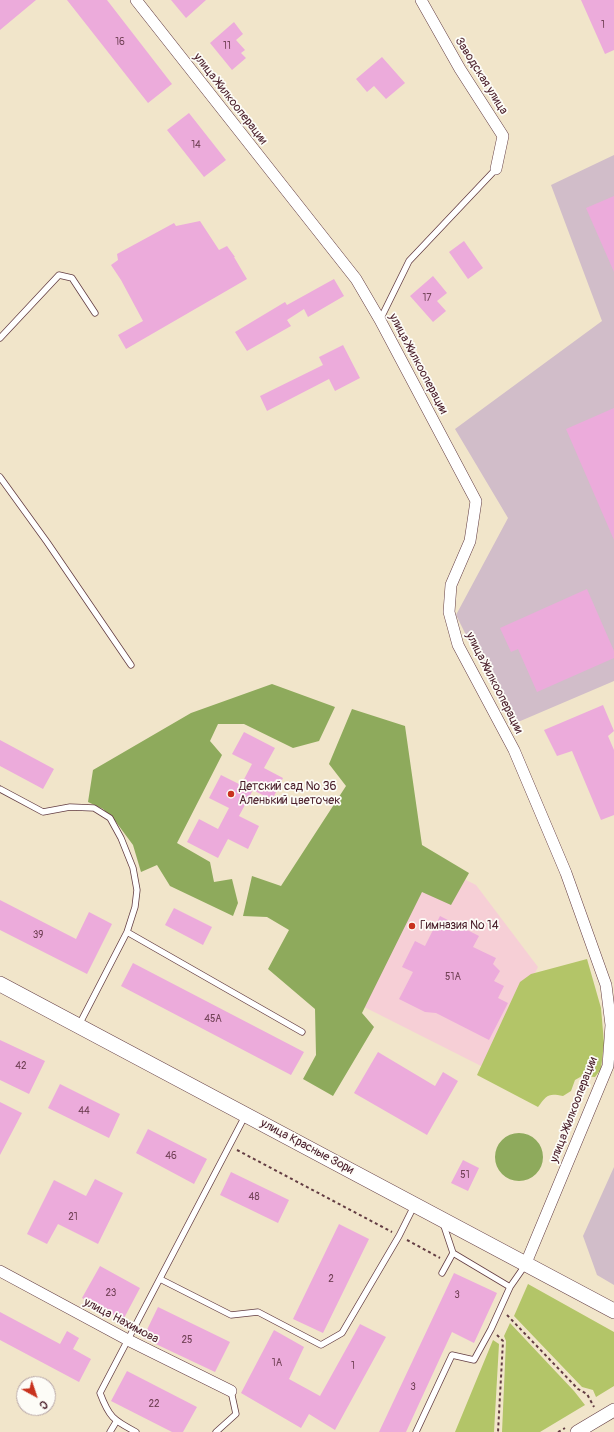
<!DOCTYPE html>
<html>
<head>
<meta charset="utf-8">
<style>
	body { margin:0 }
	#map { position:relative; width:614px; height:1432px; overflow:hidden; background:#f1e5ca; font-family:Pangolin,sans-serif }
	canvas { display:block }
	.north { position:absolute; left:16px; top:1376px; width:40px; height:40px; box-sizing:border-box; background:#fdfcf7; border:1px solid #b5a4a5; border-radius:50%; rotate:140deg; font-size:11px; font-weight:700; line-height:16px; text-align:center; color:#4a1f2b }
	.north::after { content:''; display:block; margin:auto; width:14px; height:18px; background:#c8321e; clip-path:polygon(50% 0,100% 100%,50% 72%,0 100%) }
</style>
</head>
<body>
<div id="map">
<canvas width="614" height="1432"></canvas>
<div class="north">С</div>
</div>
<script>
const g = document.querySelector('canvas').getContext('2d');
g.lineJoin = 'round';
function paint(path, color) { g.fillStyle = color; g.fill(path, 'evenodd'); }
function trace(path, color, width, dash) { g.strokeStyle = color; g.lineWidth = width; g.lineCap = dash ? 'butt' : 'round'; g.setLineDash(dash || []); g.stroke(path); }
function label(font, color, halo, rows, align = 'center') {
  g.font = font + ' Pangolin,sans-serif'; g.lineWidth = 3.5; g.setLineDash([]); g.textBaseline = 'middle'; g.strokeStyle = halo; g.fillStyle = color; for (const [text, x, y, turn = 0] of rows) {
    g.save(); g.translate(x, y); g.rotate((+turn || 0) * Math.PI / 180); g.textAlign = isNaN(turn) ? turn : align; if (halo) g.strokeText(text, 0, 0); g.fillText(text, 0, 0); g.restore();
  }
}
paint(new Path2D(`
	M367 830 476 885 538 967 487 1069 295 972Z`), '#f6cfd6');
paint(new Path2D(`
	M614 155V681L511 725 456 615 508 518 455 429 602 321 551 185Z
	M614 1167V1285L597 1275 583 1236Z`), '#d1bdc9');
paint(new Path2D(`
	M587 959 601 1008 604 1043 601 1069 595 1077 582 1076 575 1080 571 1091 563 1096C548 1093 547 1095 538 1107L477 1075 520 982 531 974Z
	M528 1284 614 1332V1386L596 1397 593 1390 582 1387 514 1316Z
	M510 1323 574 1391 585 1405 540 1432H502L506 1341 504 1336Z
	M493 1340 499 1344 494 1432H455Z`), '#b3c568');
paint(new Path2D(`
	M272 684 335 707 319 741 293 748 244 724H218L210 741 222 755 177 843 210 862 214 882 232 879 238 903 233 916 170 886 157 865 141 872 133 845 116 822 103 809 88 802 93 770 191 713Z
	M352 709 405 726 422 845 469 873 451 905 422 892 362 1013 374 1027 333 1096 303 1079 316 1055 315 1009 268 969 289 930 267 917 243 916 252 876 281 886 346 786 329 764Z
	M495 1157a24 24 0 1 1 48 0a24 24 0 1 1-48 0Z`), '#8eaa5c');
paint(new Path2D(`
	M0 0H36L0 30Z
	M67 0H107L172 84 148 103Z
	M171 0H206L186 18Z
	M581 0H614V50L605 54Z
	M234 22 243 34 236 40 245 50 241 53 246 58 232 70 210 43Z
	M382 57 405 83 386 99 374 86 367 92 356 79Z
	M189 113 226 160 204 177 167 130Z
	M614 196V272L586 208Z
	M200 221 219 250 227 246 235 257H234L247 279 126 349 118 335 143 321 121 280 111 265 118 260 117 254 174 223 176 226Z
	M464 241 483 268 468 279 449 252Z
	M433 276 447 293 437 301 446 311 433 322 410 296Z
	M334 279 344 296 308 317 304 309 287 320 291 326 247 351 235 332 285 302 287 305Z
	M343 345 360 378 335 391 329 379 267 411 260 396 323 365 319 357Z
	M614 408V540L566 429Z
	M587 589 614 651V658L537 692 518 649 511 652 500 628Z
	M603 705 614 731 608 736 614 750V815L601 820 572 751 557 756 544 730Z
	M244 732 275 748 264 768 283 778 272 800 253 790 239 816 259 826 248 849 228 839 218 858 187 842 199 819 218 829 229 808 209 798 221 775 241 785 252 764 232 754Z
	M0 740 54 769 43 789 0 766Z
	M0 900 76 939 89 912 112 924 87 974 0 930Z
	M174 908 212 927 203 945 165 925Z
	M440 916 479 936 473 947 496 958 493 964 500 971 494 981 504 986 498 998 508 1003 489 1040 436 1013 425 1012 399 999 413 972 402 967 415 941 425 946Z
	M133 963 304 1052 291 1075 121 986Z
	M0 1040 45 1061 29 1094 0 1080Z
	M378 1052 435 1086 443 1072 458 1081 427 1135 354 1093Z
	M60 1084 120 1114 109 1138 48 1108Z
	M0 1102 22 1113 0 1155Z
	M148 1129 207 1159 194 1184 136 1153Z
	M463 1160 479 1168 468 1191 451 1183Z
	M231 1172 289 1200 278 1223 220 1195Z
	M95 1179 123 1193 98 1244 58 1224 47 1244 27 1234 54 1180 86 1196Z
	M339 1224 369 1239 323 1333 293 1319Z
	M100 1266 140 1288 123 1320 82 1298Z
	M454 1273 497 1293 474 1343 452 1332 406 1432H379Z
	M158 1307 230 1342 215 1372 143 1338Z
	M0 1312 60 1344 67 1331 79 1338 73 1349 91 1359 79 1382 0 1340Z
	M360 1324 386 1337 335 1430 309 1414 301 1428 241 1393 274 1330 304 1347 289 1379 320 1396Z
	M127 1371 197 1407 183 1432H172L111 1401Z`), '#ecabdb');
const service = new Path2D(`
	M380 320 409 261 496 169
	M0 338 59 275 72 278 95 313
	M0 477 47 542 131 665
	M0 789 43 812 70 807 94 808 110 818 121 838 133 868 137 890 135 907 127 932
	M79 1025 127 932 302 1032
	M443 1223 453 1253 510 1287
	M442 1273 453 1253
	M160 1279 231 1315 258 1312 321 1345 342 1333 399 1236 414 1206
	M110 1432 116 1422
	M136 1432C113 1420 109 1417 100 1393L245 1116
	M216 1432 236 1414 231 1391
	M416 1432 452 1355 474 1360 491 1329 510 1287 526 1264`);
const minor = new Path2D(`
	M136 0 356 279 380 320 476 501 470 541 451 585 449 612 458 645 514 750 566 873 606 985 611 1025 608 1066 526 1263
	M421 0 460 69 503 136 496 169
	M0 1271 128 1340 231 1391`);
const tertiary = new Path2D(`
	M577 1432 614 1410`);
const secondary = new Path2D(`
	M0 984 614 1311`);
trace(service, '#633d43', 7);
trace(minor, '#633d43', 12);
trace(tertiary, '#633d43', 14);
trace(secondary, '#633d43', 16);
trace(new Path2D(`
	M237 1150 392 1232
	M407 1240 440 1258
	M507 1315 578 1389 587 1394 594 1407
	M497 1335 503 1341 498 1432
	M558 1432 565 1428`), '#633d43', 2, [3, 3]);
trace(service, '#fff', 5.5);
trace(minor, '#fff', 11);
trace(tertiary, '#fff', 13);
trace(secondary, '#fff', 15);
for (const [x, y, r, color] of [
	[231,794,4,"#c8321e"],
	[412,926,4,"#c8321e"]
]) { const dot = new Path2D(); dot.arc(x, y, r, 0, 2 * Math.PI); g.fillStyle = color; g.fill(dot); trace(dot, '#fdfcf7', 1.5); }
label('10px', '#724257', null, [
	["1",603,25],
	["16",120,42],
	["11",227,46],
	["14",196,145],
	["17",427,298],
	["39",38,935],
	["51А",453,977],
	["45А",213,1019],
	["42",21,1066],
	["44",84,1111],
	["46",171,1156],
	["51",465,1175],
	["48",254,1197],
	["21",73,1217],
	["2",331,1279],
	["23",111,1293],
	["3",457,1295],
	["25",187,1340],
	["1А",277,1363],
	["1",353,1366],
	["3",413,1387],
	["22",154,1404]
]);
label('12px', '#4a1f2b', '#fdfcf7', [
	["Заводская улица",481,76,58],
	["улица Жилкооперации",230,99,52],
	["улица Жилкооперации",418,364,62],
	["улица Жилкооперации",494,683,63],
	["улица Жилкооперации",574,1110,-69],
	["улица Красные Зори",307,1147,28],
	["улица Нахимова",121,1321,28]
]);
label('12px', '#4a1f2b', '#fdfcf7', [
	["Детский сад № 36",239,787],
	["Аленький цветочек",239,801],
	["Гимназия № 14",420,926]
], 'left');
</script>
</body>
</html>
